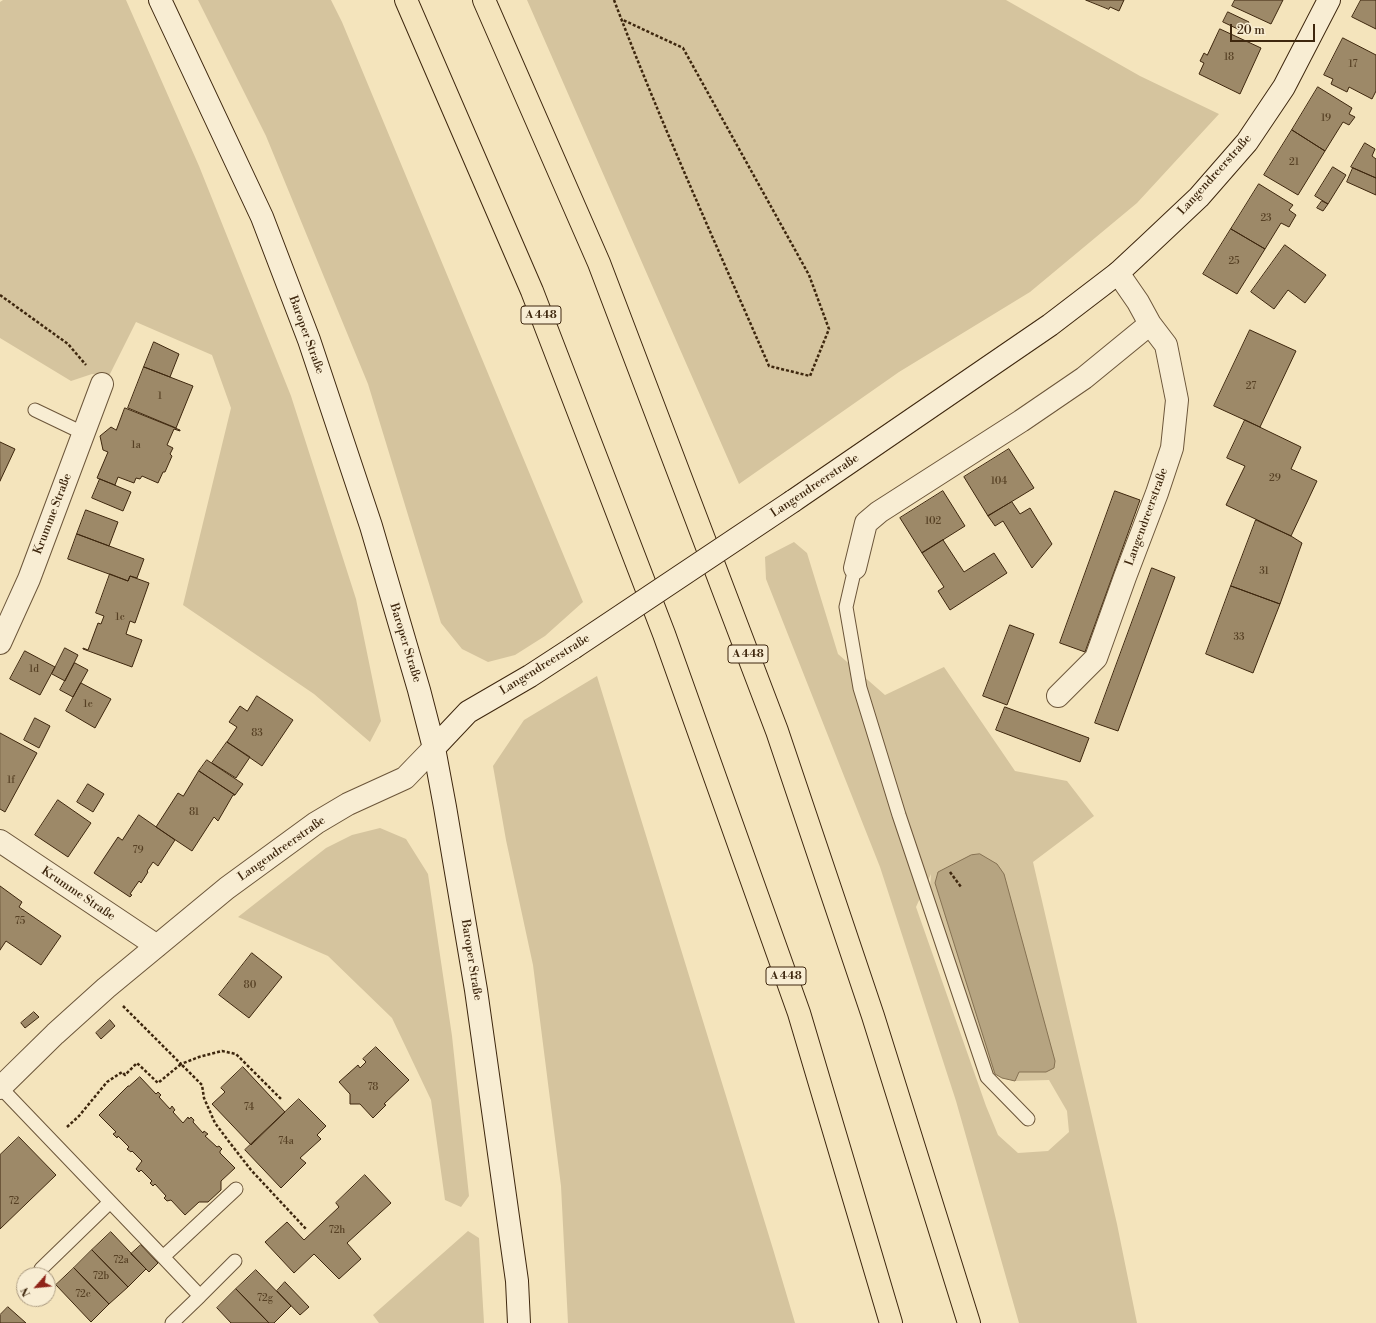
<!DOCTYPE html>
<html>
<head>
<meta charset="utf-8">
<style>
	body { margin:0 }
	#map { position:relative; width:1376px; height:1323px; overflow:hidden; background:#f4e4bc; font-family:"Libre Bodoni",serif }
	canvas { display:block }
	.north { position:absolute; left:16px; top:1267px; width:40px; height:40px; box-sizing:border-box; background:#f8edd3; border:1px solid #ae9e84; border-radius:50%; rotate:243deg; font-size:11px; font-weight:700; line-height:16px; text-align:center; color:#3e270e }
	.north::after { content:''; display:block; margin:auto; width:14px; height:18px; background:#8f2418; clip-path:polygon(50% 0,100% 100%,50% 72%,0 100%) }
	.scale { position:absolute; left:1230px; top:24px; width:85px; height:18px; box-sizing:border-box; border:2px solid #3e270e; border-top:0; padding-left:5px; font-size:12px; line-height:14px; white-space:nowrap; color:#3e270e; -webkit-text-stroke:3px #f8edd3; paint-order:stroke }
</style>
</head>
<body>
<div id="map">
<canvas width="1376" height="1323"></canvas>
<div class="north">N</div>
<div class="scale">20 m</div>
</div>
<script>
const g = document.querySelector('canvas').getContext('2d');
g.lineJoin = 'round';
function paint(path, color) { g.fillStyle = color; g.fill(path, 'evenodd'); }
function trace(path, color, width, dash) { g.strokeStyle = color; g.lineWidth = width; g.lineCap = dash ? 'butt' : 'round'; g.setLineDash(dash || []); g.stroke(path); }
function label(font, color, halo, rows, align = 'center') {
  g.font = font + ' "Libre Bodoni",serif'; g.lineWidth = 4; g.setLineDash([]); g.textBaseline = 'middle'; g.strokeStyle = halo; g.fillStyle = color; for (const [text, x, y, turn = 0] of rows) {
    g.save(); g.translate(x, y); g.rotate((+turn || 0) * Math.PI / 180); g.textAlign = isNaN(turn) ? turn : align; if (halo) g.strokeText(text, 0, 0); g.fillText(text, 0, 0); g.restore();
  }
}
paint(new Path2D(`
	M3 0H126L199 166 291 396 356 599 381 721 370 742 314 694 183 605 231 408 212 355 136 322 109 376 92 374 71 381 0 338V2Z
	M198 0H331L342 22 583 602 545 636 515 655 488 662 462 649 441 623 368 384 266 136Z
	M527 0H1006L1140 76 1219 114 1137 203 1030 292 899 372 739 484Z
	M794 542 807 553 838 654 885 695 944 667 1015 771 1067 781 1094 816 1033 862 1117 1224 1137 1323H1019L956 1101 880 867 766 579 765 557ZM931 874 930 888 992 1072 1002 1078 1015 1081 1049 1080 1067 1111 1069 1132 1048 1151 1018 1153 998 1135 986 1106 916 907Z
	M597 676 773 1249 795 1323H568L561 1186 533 965 506 840 493 766 524 720Z
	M380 828 406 839 428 874 452 1036 469 1196 461 1207 445 1200 431 1100 392 1018 328 956 238 917 326 848 352 835Z
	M468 1231 479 1238 484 1323H379L373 1315Z`), '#d5c49e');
const water = new Path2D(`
	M980 854 997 864 1004 874 1055 1061 1054 1068 1046 1072H1019L1015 1081 1002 1078 995 1074 935 883 938 872 971 855Z`);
paint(water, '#b6a481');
trace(water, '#867253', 1);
const building = new Path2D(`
	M1086 0H1124L1119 11 1110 7 1109 9Z
	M1235 0H1283L1271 24 1232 6Z
	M1361 0H1376V29L1352 17Z
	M1228 12 1249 22 1244 32 1223 22Z
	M1220 29 1261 48 1240 94 1199 74 1204 63 1200 61 1204 53 1207 55Z
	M1343 38 1376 55V91L1372 99 1349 87 1347 92 1331 84 1333 79 1324 75Z
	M1318 87 1352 108 1349 114 1355 117 1349 125 1343 122 1325 151 1292 130Z
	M1292 130 1325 151 1298 195 1264 175Z
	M1365 143 1375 149 1372 156 1376 159V178L1351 167Z
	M1333 167 1346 175 1328 204 1315 196Z
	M1353 168 1376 178V195L1347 182Z
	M1259 184 1293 205 1289 210 1296 215 1289 227 1281 223 1265 249 1231 229Z
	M1322 201 1328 204 1323 211 1317 208Z
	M1231 229 1265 249 1237 294 1203 274Z
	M1285 245 1326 275 1305 303 1288 290 1274 309 1251 292Z
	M1250 330 1296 351 1260 427 1214 406Z
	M154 342 179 354 170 377 144 367Z
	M144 367 193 386 176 428 128 408Z
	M125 408 180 430V431L174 429 167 445 173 448 170 454 172 456 165 472H163L158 483 142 476 140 479 136 478 134 483 118 477 115 485 97 478 108 452 103 450 100 436 111 427 116 430Z
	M1245 420 1301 447 1291 469 1317 481 1291 536 1226 505 1245 466 1227 458Z
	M0 442 15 449 0 481Z
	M1009 449 1034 488 988 516 964 477Z
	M100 479 131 492 123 511 92 498Z
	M943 491 965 526 922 553 900 518Z
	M1115 491 1140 500 1085 652 1060 643Z
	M1012 502 1020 514 1030 508 1052 544 1032 568 1003 521 995 526 988 516Z
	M86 510 118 522 109 546 77 534Z
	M1256 520 1291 536 1302 543 1280 604 1231 586Z
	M77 534 144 559 137 578 130 576 128 581 68 559Z
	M943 540 964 572 994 553 1007 573 950 610 938 591 944 587 922 553Z
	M1152 568 1175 577 1118 731 1095 723Z
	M110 574 128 581 130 576 149 583 135 623 130 621 126 634 142 640 132 667 83 649V648L88 650 98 623 101 624 104 616 96 613Z
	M1231 586 1280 604 1253 673 1206 654Z
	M1010 625 1034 634 1007 705 983 696Z
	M65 648 78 655 65 681 52 674Z
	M25 651 55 667 40 695 10 679Z
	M75 663 88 670 73 697 60 690Z
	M81 683 111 699 95 728 66 711Z
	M257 696 293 720 262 766 227 742 237 727 229 722 240 706 247 711Z
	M1005 707 1089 738 1080 762 996 730Z
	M35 718 50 726 39 748 24 740Z
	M0 733 37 753 5 812 0 809Z
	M227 742 250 757 236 778 212 763Z
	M207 760 243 784 235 795 199 771Z
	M199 771 235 795H233L218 821 214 817 192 851 156 827 178 793 183 796Z
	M88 784 104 794 93 812 77 802Z
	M58 800 91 823 68 857 35 835Z
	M139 815 175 840 158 866 153 862 147 871 148 872 141 883 139 881 130 894 132 895 130 897 94 873 118 837 122 840Z
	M0 886 22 902 19 907 61 936 41 965 6 941 0 950Z
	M252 953 282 977 249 1018 219 995Z
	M34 1012 39 1017 25 1028 21 1023Z
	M110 1020 115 1026 101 1039 96 1033Z
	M376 1047 409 1080 384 1104 386 1105 373 1118 360 1104H350V1094L339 1082 358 1065 360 1068 366 1062 363 1059Z
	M243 1067 285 1112 251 1145 212 1104 225 1092 221 1088Z
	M140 1077 156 1094 158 1092 161 1095 159 1097 170 1109 172 1106 175 1110 173 1112 183 1123 188 1117 189 1119 191 1117 194 1120 193 1122 203 1133 204 1131 208 1134 205 1136 217 1147 219 1146 222 1149 220 1151V1153L235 1168 221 1181V1190L208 1202H199L185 1215 171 1200 167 1201 164 1198 166 1196 155 1184 153 1186 150 1183 152 1181 141 1170 139 1172 136 1169 142 1161 132 1151 131 1152 127 1149 129 1147 118 1136 117 1138 113 1134 116 1132 99 1115 128 1086H129Z
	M299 1099 326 1126 317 1135 321 1139 300 1158 306 1163 281 1188 245 1150Z
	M19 1137 56 1175 0 1229V1155Z
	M365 1175 391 1203 347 1243 361 1259 339 1279 314 1254 294 1273 265 1242 287 1222 304 1240 339 1207 336 1203Z
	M111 1232 146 1269 128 1287 92 1250Z
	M141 1245 158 1263 149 1272 131 1254Z
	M92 1250 128 1287 109 1304 74 1268Z
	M74 1268 109 1304 91 1322 56 1285Z
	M256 1270 291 1306 274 1323H269L236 1289Z
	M285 1282 309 1307 300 1315 277 1291Z
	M236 1289 269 1323H231L217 1308Z
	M8 1307 26 1323H0V1315Z`);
paint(building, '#9d8968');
trace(building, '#3e270e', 1);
const service = new Path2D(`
	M35 410 83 433
	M855 568 846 607 860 688 899 815 987 1077 1028 1119
	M1 1088 163 1257 236 1189
	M163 1257 200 1296 235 1261
	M41 1269 110 1202
	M172 1323 200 1296`);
const minor = new Path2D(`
	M855 568 866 523 879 512 1021 421 1084 378 1150 324
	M0 643 29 579 102 384
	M1058 696 1096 658 1125 577 1157 493 1172 448 1177 400 1166 345 1150 324 1138 302 1118 273
	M0 841 157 946
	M0 1088 55 1034 106 988 227 888 316 823 348 804 405 778 434 748`);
const secondary = new Path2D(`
	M160 0 262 217 309 340 371 526 419 690 434 748 445 807 476 990 517 1281 519 1323
	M793 501 1050 325 1118 273 1147 246 1199 197 1247 142 1284 87 1329 0
	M434 748 468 712 530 676 573 648`);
const motorway = new Path2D(`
	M406 0 532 291 664 634 799 1013 891 1323
	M484 0 599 263 777 731 873 1016 969 1323`);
trace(service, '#6c563a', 15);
trace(minor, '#6c563a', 24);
trace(secondary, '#3e270e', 24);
trace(motorway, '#3e270e', 24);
trace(new Path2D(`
	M614 0C661 124 716 244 769 366L810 376 829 329 809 275 683 48 621 19
	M0 295 68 344 86 365
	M950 872 961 887
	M123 1006 181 1064 199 1057 222 1051 236 1054 281 1099
	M67 1127 79 1116 107 1082 122 1072 125 1075 137 1063 158 1083 181 1064 202 1085 204 1098 215 1123 230 1143 251 1170 306 1229`), '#3e270e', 2.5, [3, 2]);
trace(service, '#f8edd3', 13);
trace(minor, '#f8edd3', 22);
trace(secondary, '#f8edd3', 22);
trace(motorway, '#f4e4bc', 22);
const secondaryBridge = new Path2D(`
	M573 648 793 501`);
trace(secondaryBridge, '#3e270e', 24, []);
trace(secondaryBridge, '#f8edd3', 22);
label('10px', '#564024', null, [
	["18",1229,58],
	["17",1353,65],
	["19",1326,119],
	["21",1294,163],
	["23",1266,219],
	["25",1234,262],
	["27",1251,387],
	["1",160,397],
	["1a",136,446],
	["29",1275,479],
	["104",999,482],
	["102",933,522],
	["31",1264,572],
	["1c",120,618],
	["33",1239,638],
	["1d",34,670],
	["1e",88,705],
	["83",257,734],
	["1f",11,781],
	["81",194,813],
	["79",138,851],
	["75",20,922],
	["80",250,986],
	["78",373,1088],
	["74",249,1108],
	["74a",286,1142],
	["72",14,1202],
	["72h",337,1231],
	["72a",121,1261],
	["72b",101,1277],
	["72c",83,1295],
	["72g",265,1299]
]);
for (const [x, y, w] of [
	[541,315,40],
	[748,654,40],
	[786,976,40]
]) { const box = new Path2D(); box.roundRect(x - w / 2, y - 9, w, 18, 3); g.fillStyle = '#f8edd3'; g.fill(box); trace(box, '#3e270e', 1); }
label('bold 11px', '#3e270e', null, [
	["A 448",541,315],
	["A 448",748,654],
	["A 448",786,976]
]);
label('12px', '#3e270e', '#f8edd3', [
	["Langendreerstraße",1215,175,-48],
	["Baroper Straße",306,335,70],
	["Langendreerstraße",815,486,-34],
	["Krumme Straße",53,514,-69],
	["Langendreerstraße",1147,517,-70],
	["Baroper Straße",405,643,73],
	["Langendreerstraße",545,665,-32],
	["Langendreerstraße",282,849,-35],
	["Krumme Straße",78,894,34],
	["Baroper Straße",471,960,81]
]);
</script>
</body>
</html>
